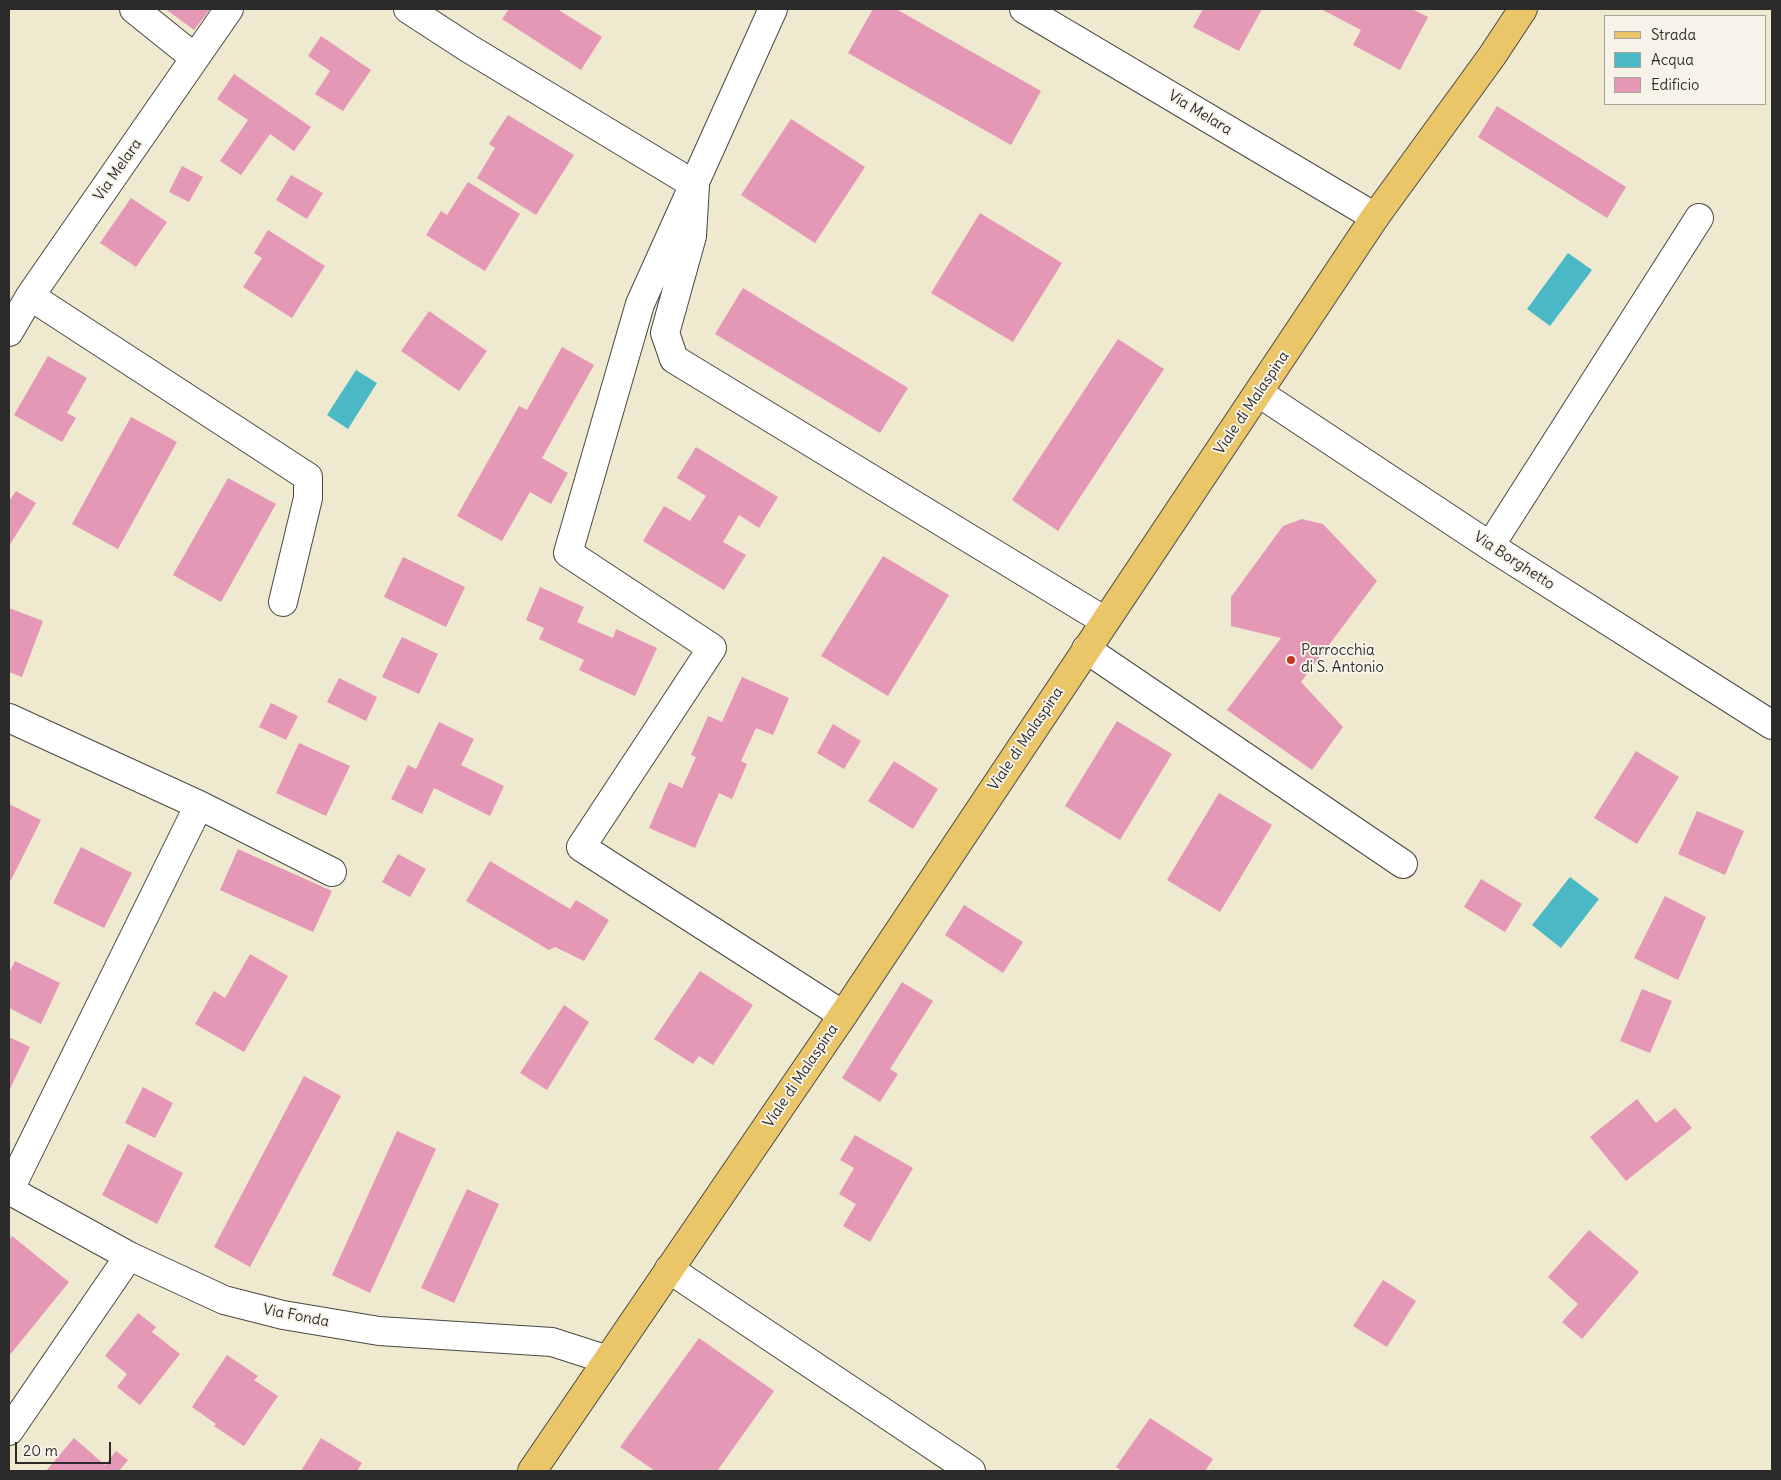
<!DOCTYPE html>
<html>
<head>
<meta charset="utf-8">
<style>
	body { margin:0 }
	#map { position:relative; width:1781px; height:1480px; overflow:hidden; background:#efe9d0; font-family:Delius,sans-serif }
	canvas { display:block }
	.frame { position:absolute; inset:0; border:10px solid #2b2b2b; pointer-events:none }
	.legend { position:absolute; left:1604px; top:15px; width:162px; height:90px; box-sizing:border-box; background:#f7f3e8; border:1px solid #a5a39c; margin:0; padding:6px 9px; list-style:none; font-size:15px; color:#2b2b2b }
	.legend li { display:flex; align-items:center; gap:10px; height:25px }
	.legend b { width:25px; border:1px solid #a5a39c }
	.scale { position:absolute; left:15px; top:1442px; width:96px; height:22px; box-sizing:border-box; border:2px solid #2b2b2b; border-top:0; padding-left:6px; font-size:15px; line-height:18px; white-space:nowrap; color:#2b2b2b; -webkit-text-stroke:4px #f7f3e8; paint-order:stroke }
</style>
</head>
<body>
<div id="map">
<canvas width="1781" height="1480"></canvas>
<div class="frame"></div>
<ul class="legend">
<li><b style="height:6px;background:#eac669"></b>Strada</li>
<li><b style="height:14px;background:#4bb9c5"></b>Acqua</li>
<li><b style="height:14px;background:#e597b6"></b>Edificio</li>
</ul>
<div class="scale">20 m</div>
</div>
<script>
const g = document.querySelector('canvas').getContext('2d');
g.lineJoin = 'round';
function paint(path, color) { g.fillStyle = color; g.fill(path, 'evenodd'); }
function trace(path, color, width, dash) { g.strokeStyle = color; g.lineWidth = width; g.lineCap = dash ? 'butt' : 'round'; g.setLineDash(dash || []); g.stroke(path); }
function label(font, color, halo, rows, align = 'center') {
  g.font = font + ' Delius,sans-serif'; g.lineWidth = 4; g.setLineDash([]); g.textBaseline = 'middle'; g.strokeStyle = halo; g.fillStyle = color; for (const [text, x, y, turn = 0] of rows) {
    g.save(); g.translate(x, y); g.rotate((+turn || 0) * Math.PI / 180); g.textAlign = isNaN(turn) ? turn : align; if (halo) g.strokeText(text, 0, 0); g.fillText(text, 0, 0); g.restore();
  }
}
paint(new Path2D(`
	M1568 253 1592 270 1550 326 1527 309Z
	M356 370 377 383 348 429 327 415Z
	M1570 877 1599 899 1561 948 1532 925Z`), '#4bb9c5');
paint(new Path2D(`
	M168 9H210L194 30 167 10Z
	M509 9H557L602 37 581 70 502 19Z
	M873 9H896L1041 91 1011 145 848 53Z
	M1203 9H1262L1239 51 1193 27Z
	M1321 9H1412L1428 17 1400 70 1353 45 1361 30Z
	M321 36 371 70 343 111 315 94 330 71 308 56Z
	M234 74 311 127 294 151 270 134 241 175 220 161 248 120 217 99Z
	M1497 106 1626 187 1607 218 1478 137Z
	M508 115 574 155 536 215 477 178 495 148 489 144Z
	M791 119 865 167 815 243 741 195Z
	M182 166 203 177 189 202 169 192Z
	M291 175 323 193 307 219 276 200Z
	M468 182 520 214 485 271 426 235 441 211 447 215Z
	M131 198 167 222 136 267 100 243Z
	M980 213 1062 263 1013 342 931 293Z
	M268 230 325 266 292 318 243 287 262 258 254 253Z
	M743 288 908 388 880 433 715 334Z
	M429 311 487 351 459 391 401 351Z
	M1118 339 1164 369 1058 531 1012 500Z
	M562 347 594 365 542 458 568 473 551 504 530 492 502 541 457 516 519 406 527 410Z
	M48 356 87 378 67 413 76 418 62 442 14 415Z
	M131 417 177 442 118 549 72 524Z
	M696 447 778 497 759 528 739 515 723 542 746 555 724 590 643 541 664 506 690 521 706 496 677 478Z
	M228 478 276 504 221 602 173 575Z
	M16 491 36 503 9 546V501Z
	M1302 519 1323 524 1377 581 1301 682 1343 727 1312 770 1227 710 1281 638 1231 626V597L1283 526Z
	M883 556 949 595 888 696 821 656Z
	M403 557 465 587 446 627 384 597Z
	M540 587 584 607 577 622 613 638 616 629 657 648 635 696 579 670 584 660 539 639 544 628 526 620Z
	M9 608 43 621 22 677 9 672Z
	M402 637 438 654 419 694 382 677Z
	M742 677 789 698 773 735 756 728 741 761 747 764 732 799 719 793 695 848 649 828 669 782 682 788 696 757 691 755 708 716 722 722Z
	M339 678 377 697 366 721 327 702Z
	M271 703 298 716 286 740 259 727Z
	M1117 721 1172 754 1120 840 1065 806Z
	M439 722 474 739 461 765 504 786 490 816 434 788 422 814 391 799 408 765 416 769Z
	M833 724 861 741 844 769 817 753Z
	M299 743 350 766 326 816 276 793Z
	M1636 751 1679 777 1637 844 1594 818Z
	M894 761 938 789 913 829 868 801Z
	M1219 793 1272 825 1220 912 1167 880Z
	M9 804 41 820 11 880 9 879Z
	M1697 811 1744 831 1725 875 1678 854Z
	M81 847 132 873 104 928 53 903Z
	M238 849 332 891 313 932 220 890Z
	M398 854 426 869 410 897 382 882Z
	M490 861 570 909 576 900 609 920 584 961 555 947 549 950 466 901Z
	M1481 879 1522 904 1505 932 1464 907Z
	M1665 896 1706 917 1678 980 1634 958Z
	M964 905 1023 942 1003 973 945 935Z
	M250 954 288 976 244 1052 195 1024 214 991 225 998Z
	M15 961 60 983 41 1024 9 1008V973Z
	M700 971 753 1005 713 1065 699 1056 693 1064 654 1039Z
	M902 982 933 1001 890 1069 898 1074 880 1102 842 1078Z
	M1642 989 1672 1001 1650 1053 1620 1041Z
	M564 1005 589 1022 547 1090 520 1073Z
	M9 1037 30 1047 9 1091Z
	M304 1076 341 1096 250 1267 214 1247Z
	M143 1087 173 1103 155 1138 125 1123Z
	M1637 1099 1656 1123 1675 1108 1692 1128 1626 1181 1590 1137Z
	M397 1131 436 1149 370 1293 332 1275Z
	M855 1135 913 1168 870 1242 843 1226 856 1204 839 1194 854 1168 840 1160Z
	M128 1144 183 1173 157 1224 102 1195Z
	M467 1189 499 1204 454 1303 421 1288Z
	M1589 1230 1639 1272 1582 1339 1562 1322 1578 1304 1548 1277Z
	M12 1236 69 1282 9 1356V1241Z
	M1383 1280 1416 1301 1387 1347 1353 1326Z
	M138 1313 156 1327 152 1332 180 1354 140 1405 117 1387 127 1374 105 1356Z
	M699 1338 774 1391 717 1471H655L620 1447Z
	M227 1355 258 1376 254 1380 278 1396 244 1446 214 1426 216 1424 192 1407Z
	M1150 1418 1213 1459 1205 1471H1122L1116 1467Z
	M74 1438 105 1465 116 1451 128 1460 119 1471H46Z
	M321 1438 362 1463 357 1471H301Z`), '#e597b6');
const minor = new Path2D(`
	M134 9 195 58
	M408 9 468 48 695 185 692 236 665 333 674 359 1105 621
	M773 9 640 304 568 553 712 648 581 847 843 1015
	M1024 9 1375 217
	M30 296 308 477V498L283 602
	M9 332 30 296 229 9
	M1259 393 1490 546 1772 725
	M1490 546 1699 218
	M1086 649 1403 864
	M9 718 199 805 9 1191
	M199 805 332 872
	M9 1190 129 1256 224 1300 283 1315 379 1331 552 1342 608 1360
	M669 1269 971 1471
	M9 1431 129 1256`);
const major = new Path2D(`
	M532 1471 843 1015 1375 217 1492 56 1523 9`);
trace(minor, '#484844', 30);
trace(major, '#484844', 30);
trace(minor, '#fff', 28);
trace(major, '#eac669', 28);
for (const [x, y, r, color] of [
	[1291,660,5,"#c8321e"]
]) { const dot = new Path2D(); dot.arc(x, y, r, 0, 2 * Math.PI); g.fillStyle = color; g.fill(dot); trace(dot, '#f7f3e8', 2); }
label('15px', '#2b2b2b', '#f7f3e8', [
	["Via Melara",1200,113,31],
	["Via Melara",118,170,-55],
	["Viale di Malaspina",1252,403,-56],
	["Via Borghetto",1514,561,33],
	["Viale di Malaspina",1026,739,-56],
	["Viale di Malaspina",801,1076,-56],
	["Via Fonda",296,1316,11]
]);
label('15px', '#2b2b2b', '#f7f3e8', [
	["Parrocchia",1301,651],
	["di S. Antonio",1301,668]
], 'left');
</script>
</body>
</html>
